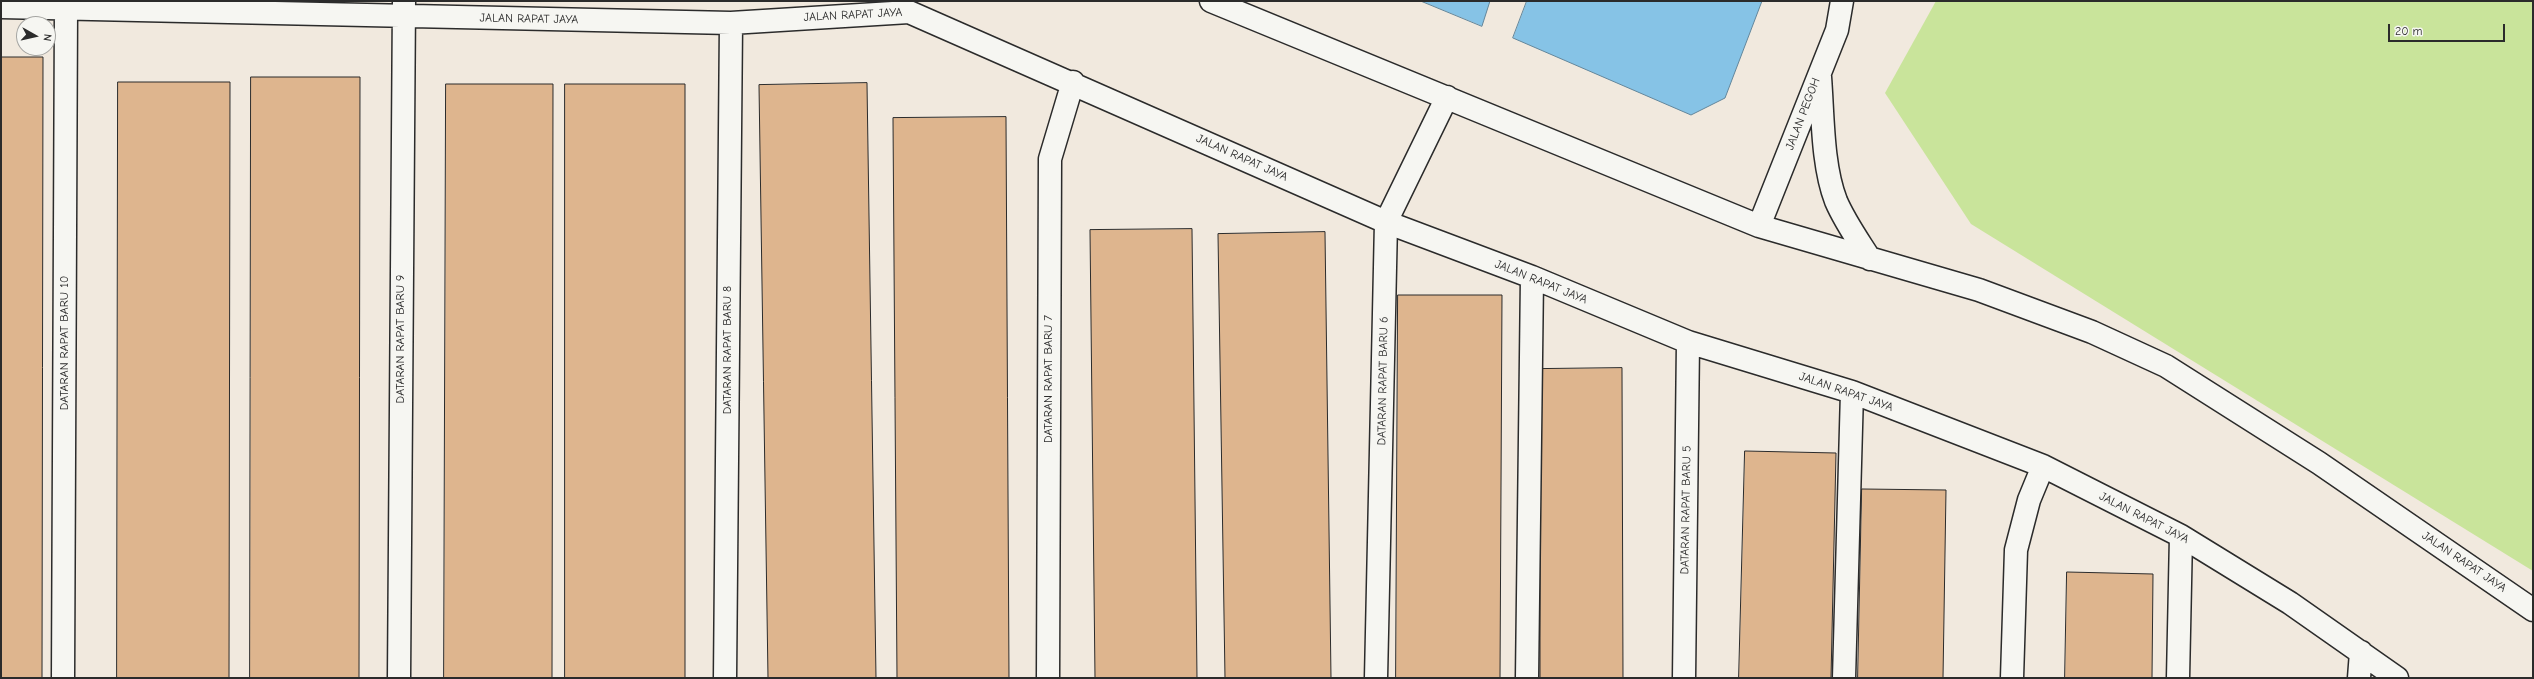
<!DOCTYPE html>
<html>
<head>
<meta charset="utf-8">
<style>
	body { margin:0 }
	#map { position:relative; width:2534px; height:679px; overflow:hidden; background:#f1e9de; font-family:"Comic Neue",sans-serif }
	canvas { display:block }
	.frame { position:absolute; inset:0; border:2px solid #2b2b2b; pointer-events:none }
	.north { position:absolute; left:16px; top:16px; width:40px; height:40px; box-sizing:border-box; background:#f6f6f2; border:1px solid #a5a5a2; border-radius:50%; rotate:98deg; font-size:11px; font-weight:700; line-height:16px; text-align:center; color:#2b2b2b }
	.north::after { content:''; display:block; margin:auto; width:14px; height:18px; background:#2b2b2b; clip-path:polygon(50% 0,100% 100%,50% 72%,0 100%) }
	.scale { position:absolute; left:2388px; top:24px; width:117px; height:18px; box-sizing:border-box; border:2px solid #2b2b2b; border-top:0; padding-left:5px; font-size:12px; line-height:14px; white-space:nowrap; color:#2b2b2b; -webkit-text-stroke:3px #f6f6f2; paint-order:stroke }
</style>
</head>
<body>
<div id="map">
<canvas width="2534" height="679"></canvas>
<div class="frame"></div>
<div class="north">N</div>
<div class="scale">20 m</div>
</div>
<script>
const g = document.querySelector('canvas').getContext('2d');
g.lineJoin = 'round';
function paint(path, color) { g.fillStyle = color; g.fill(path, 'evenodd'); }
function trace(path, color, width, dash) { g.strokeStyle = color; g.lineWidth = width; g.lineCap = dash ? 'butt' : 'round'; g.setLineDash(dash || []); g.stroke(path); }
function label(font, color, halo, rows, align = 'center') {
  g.font = font + ' "Comic Neue",sans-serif'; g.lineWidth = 3.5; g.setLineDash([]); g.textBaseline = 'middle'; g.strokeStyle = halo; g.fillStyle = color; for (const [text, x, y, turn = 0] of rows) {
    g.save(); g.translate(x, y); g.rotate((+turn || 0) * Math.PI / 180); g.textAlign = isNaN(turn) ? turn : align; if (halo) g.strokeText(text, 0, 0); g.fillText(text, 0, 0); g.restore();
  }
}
paint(new Path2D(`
	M1936 1H2533V571L1971 224 1885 93Z`), '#c9e49b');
const water = new Path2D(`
	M1421 1H1490L1482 26Z
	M1527 1H1762L1725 98 1691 115 1513 38Z`);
paint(water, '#86c3e6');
trace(water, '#62869b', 1);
const building = new Path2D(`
	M1 57H43L42 678H1Z
	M251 77H360L359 678H250Z
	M118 82H230L229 678H117Z
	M867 83 876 678H768L759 85Z
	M446 84H553L552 678H444Z
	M565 84H685V678H565Z
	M1006 117 1009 678H897L893 118Z
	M1192 229 1197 678H1095L1090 230Z
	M1325 232 1331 678H1225L1218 234Z
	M1398 295H1502L1500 678H1396Z
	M1622 368 1623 678H1540V369Z
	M1745 451 1836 453 1831 678H1739Z
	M1862 489 1946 490 1943 678H1858Z
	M2067 572 2153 574 2152 678H2065Z`);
paint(building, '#deb58e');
trace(building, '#2b2b2b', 1);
const minor = new Path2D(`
	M1211 1 1759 226 1979 290 2092 332 2166 366 2319 463 2533 610
	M1 7 731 23 909 12 1386 222 1532 277 1688 342 1852 392 2043 466 2181 536 2290 603 2397 678
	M1820 77C1823 115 1822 165 1836 201 1845 222 1858 240 1870 259
	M1759 226 1837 30 1842 1
	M63 678 66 9
	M399 678 404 1
	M725 678 731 23
	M1048 678 1050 159 1073 82
	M1376 678 1386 222 1447 97
	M1527 678 1532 277
	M1684 678 1688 342
	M1844 678 1852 392
	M2012 678 2016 550 2029 500 2043 466
	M2178 678 2181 536
	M2359 678 2361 652`);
trace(minor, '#2b2b2b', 25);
trace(minor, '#f6f6f2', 22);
label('12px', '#2b2b2b', '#f6f6f2', [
	["JALAN RAPAT JAYA",853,15,-3],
	["JALAN RAPAT JAYA",529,19,1],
	["JALAN PEGOH",1803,114,-69],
	["JALAN RAPAT JAYA",1242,158,24],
	["JALAN RAPAT JAYA",1541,282,22],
	["DATARAN RAPAT BARU 9",401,339,-90],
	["DATARAN RAPAT BARU 10",65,343,-90],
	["DATARAN RAPAT BARU 8",728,350,-90],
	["DATARAN RAPAT BARU 7",1049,379,-90],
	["DATARAN RAPAT BARU 6",1383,381,-89],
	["JALAN RAPAT JAYA",1846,392,19],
	["DATARAN RAPAT BARU 5",1686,510,-89],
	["JALAN RAPAT JAYA",2144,518,27],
	["JALAN RAPAT JAYA",2464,562,34]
]);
</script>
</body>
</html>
